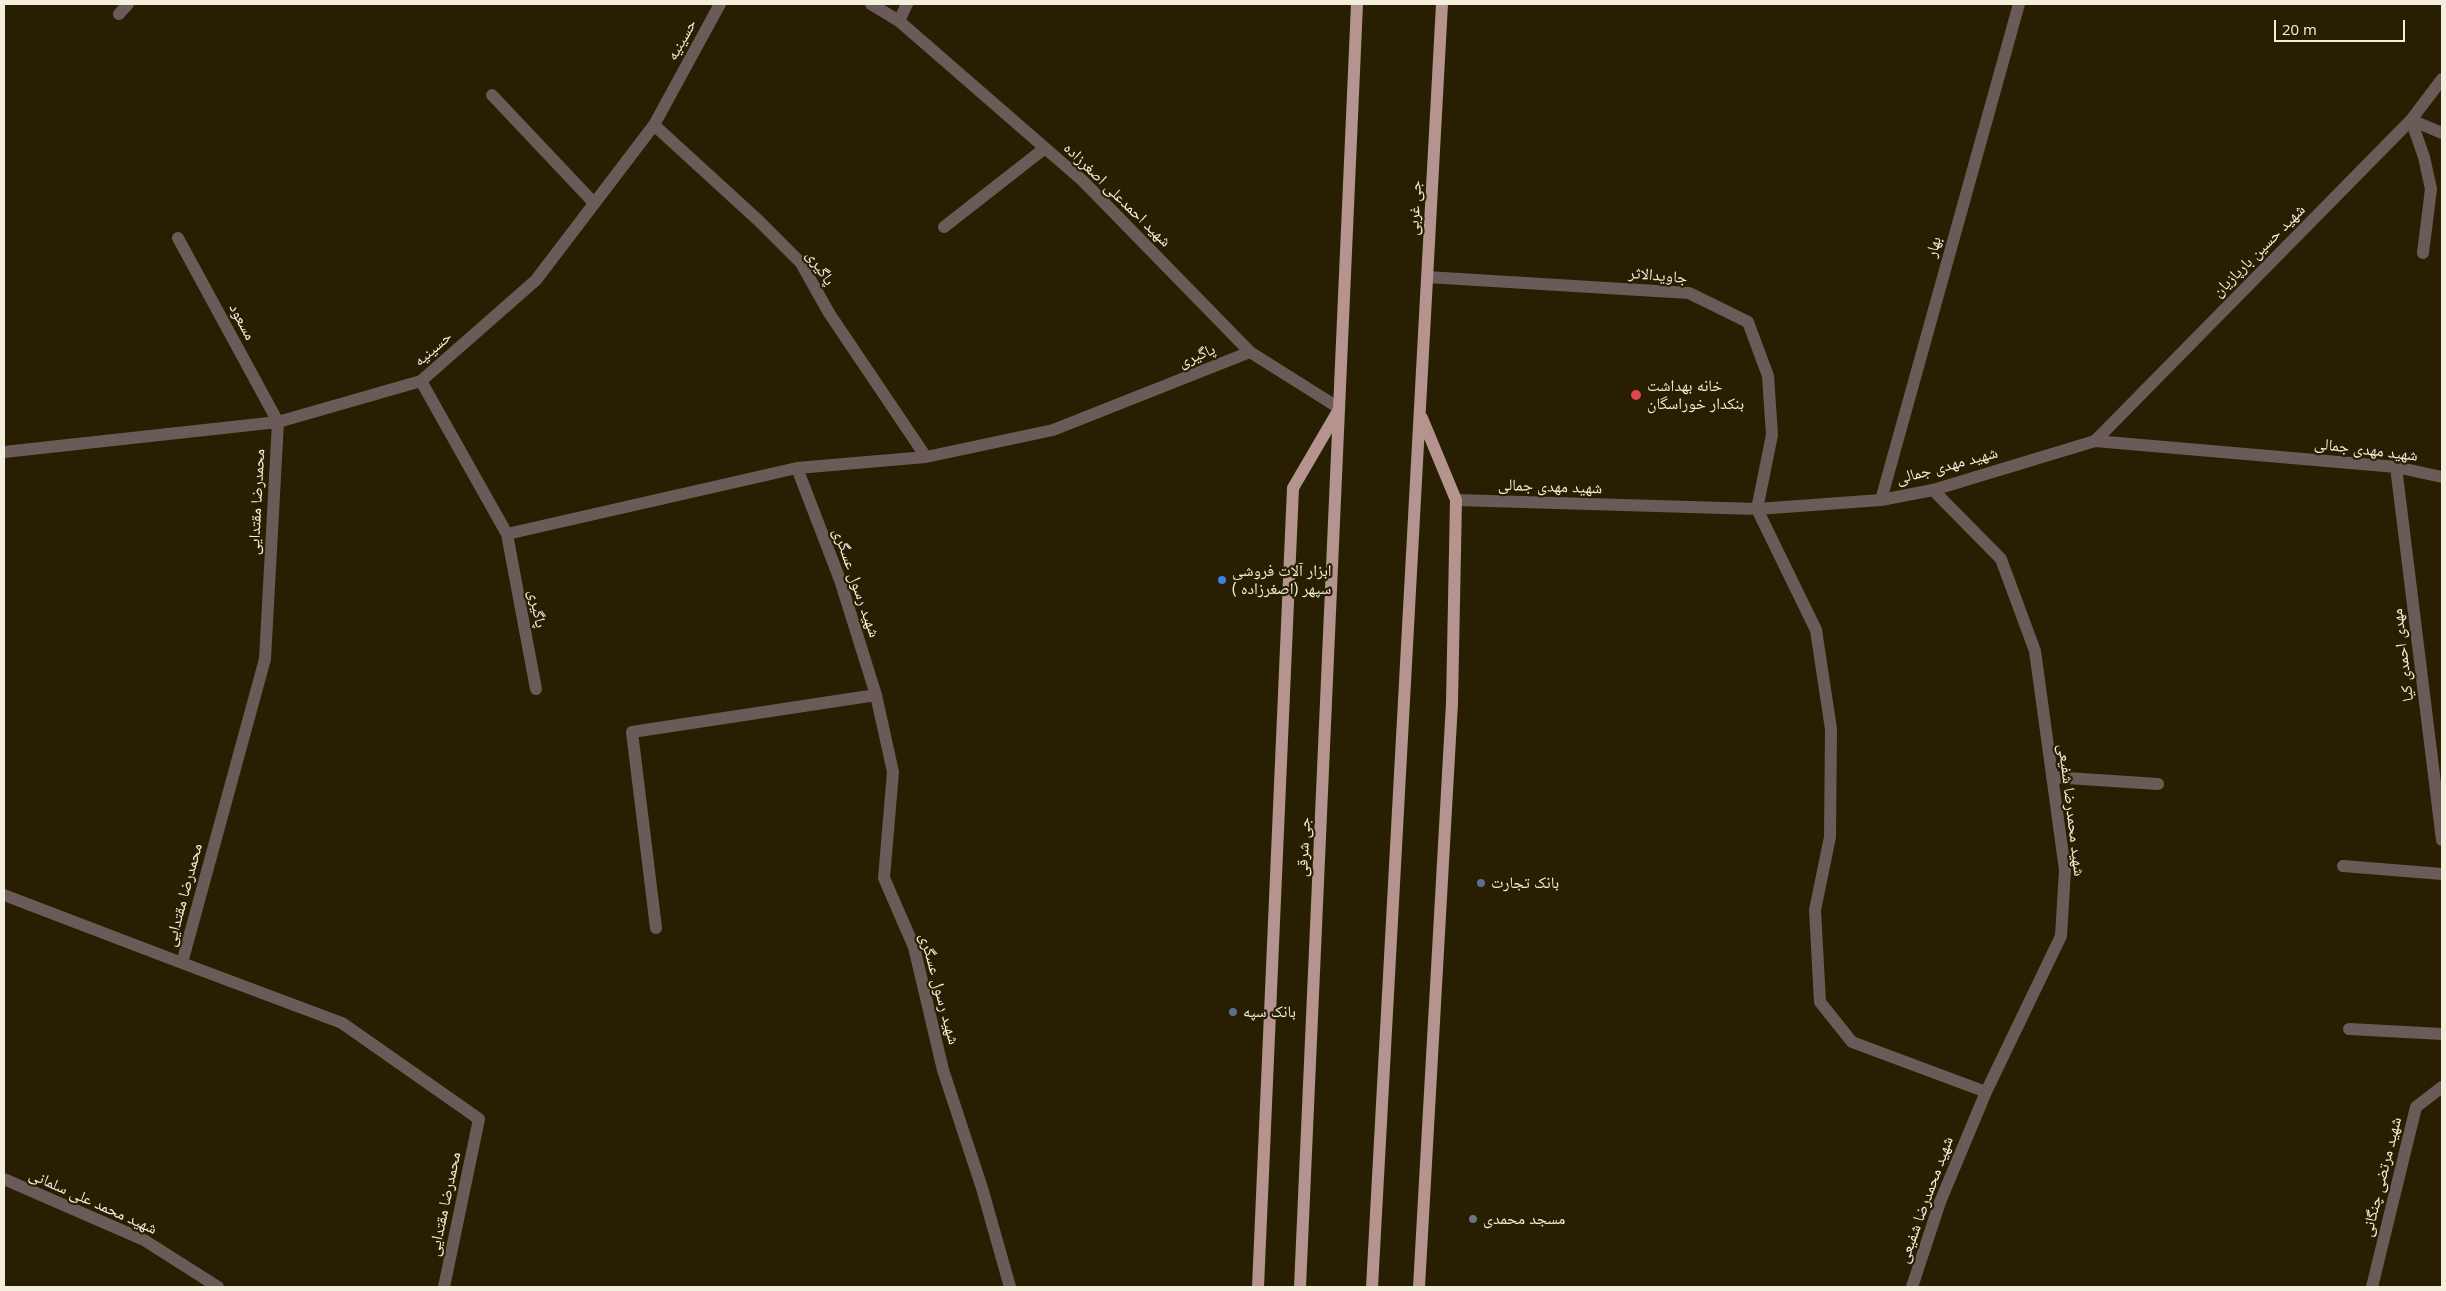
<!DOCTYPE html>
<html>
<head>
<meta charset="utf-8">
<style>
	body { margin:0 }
	#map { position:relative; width:2446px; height:1291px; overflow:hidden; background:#281f02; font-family:"Open Sans",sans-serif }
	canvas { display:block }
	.frame { position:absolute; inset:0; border:5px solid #f4eedd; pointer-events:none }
	.scale { position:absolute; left:2274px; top:20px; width:131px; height:22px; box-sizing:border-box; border:2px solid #f4eedd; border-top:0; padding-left:6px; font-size:15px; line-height:18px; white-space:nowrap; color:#f4eedd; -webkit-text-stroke:4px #281f02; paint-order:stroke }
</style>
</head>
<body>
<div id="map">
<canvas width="2446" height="1291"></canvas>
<div class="frame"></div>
<div class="scale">20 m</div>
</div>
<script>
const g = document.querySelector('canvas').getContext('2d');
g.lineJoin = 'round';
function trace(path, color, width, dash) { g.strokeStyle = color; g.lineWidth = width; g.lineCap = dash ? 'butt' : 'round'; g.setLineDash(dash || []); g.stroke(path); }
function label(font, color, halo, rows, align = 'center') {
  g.font = font + ' "Open Sans","Noto Naskh Arabic",sans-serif'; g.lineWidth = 4.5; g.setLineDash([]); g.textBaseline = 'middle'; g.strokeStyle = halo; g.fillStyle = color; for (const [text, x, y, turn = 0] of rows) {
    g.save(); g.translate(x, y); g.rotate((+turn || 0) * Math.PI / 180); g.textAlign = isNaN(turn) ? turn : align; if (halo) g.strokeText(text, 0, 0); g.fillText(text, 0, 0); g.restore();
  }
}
trace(new Path2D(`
	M871 4 899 21 1083 181 1250 352 1339 408
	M119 14 128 4
	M899 21 907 4
	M492 95 594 203
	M2411 120 2424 157 2431 189 2423 253
	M2411 120 2442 133
	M654 125 759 221 801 263 829 313 926 457
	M944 227 1045 148
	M178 238 278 422 265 659 182 963 342 1023 479 1119 444 1287
	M1427 277 1689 293 1748 322 1768 376 1772 435 1757 509 1816 630 1831 729 1830 837 1815 910 1820 1002 1852 1042 1986 1092
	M421 381 507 534 536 689
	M2095 441 2411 120 2442 79
	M4 452 278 422 421 381 536 280 654 125 720 4
	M2396 467 2442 840
	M797 468 840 580 876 695 893 772 884 878 914 947 943 1070 982 1188 1010 1287
	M1456 500 1757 509 1881 500 1933 490 2095 441 2396 467 2442 477
	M1881 500 2019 4
	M507 534 797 468 926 457 1053 430 1250 352
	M2052 777 2158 784
	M2343 866 2442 874
	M4 895 182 963
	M656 928 632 732 876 695
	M2349 1029 2442 1034
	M4 1179 144 1240 218 1287
	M1912 1287 1940 1202 1986 1092 2061 936 2065 870 2035 651 2001 559 1933 490
	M2372 1287 2416 1107 2442 1087`), '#6a5a58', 12);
trace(new Path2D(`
	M1258 1287 1293 488 1338 411
	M1300 1287 1357 4
	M1372 1287 1442 4
	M1419 1287 1452 703 1456 500 1422 418`), '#b5948f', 12);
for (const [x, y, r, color] of [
	[1636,395,6,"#e0444e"],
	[1222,580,5,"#3f7fe0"],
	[1481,883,5,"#5c6f8a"],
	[1233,1012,5,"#5c6f8a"],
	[1473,1219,5,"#6b7280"]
]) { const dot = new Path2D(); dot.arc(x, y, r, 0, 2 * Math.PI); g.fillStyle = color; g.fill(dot); trace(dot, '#281f02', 2); }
label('16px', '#f4eedd', '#281f02', [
	["حسینیه",682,40,-61],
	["شهید احمدعلی اصغرزاده",1117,195,44],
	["جی غربی",1415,208,-87],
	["بهار",1934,247,-74],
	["شهید حسین بارپازیان",2259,251,-45],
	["پاگیری",820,268,57],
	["جاویدالاثر",1658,276,5],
	["مسعود",242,322,62],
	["حسینیه",433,349,-41],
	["پاگیری",1197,356,-22],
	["شهید مهدی جمالی",2366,450,7],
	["شهید مهدی جمالی",1947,466,-15],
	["شهید مهدی جمالی",1550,487,2],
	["محمدرضا مقتدایی",257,502,-87],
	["شهید رسول عسگری",856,583,71],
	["پاگیری",537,609,79],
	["مهدی احمدی کیا",2403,655,-97],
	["شهید محمدرضا شفیعی",2071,810,83],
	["جی شرقی",1304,847,-87],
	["محمدرضا مقتدایی",184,895,-75],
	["شهید رسول عسگری",939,989,75],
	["شهید مرتضی چنگانی",2382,1177,-76],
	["شهید محمدرضا شفیعی",1926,1200,-70],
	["شهید محمد علی سلمانی",93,1202,24],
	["محمدرضا مقتدایی",445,1204,-78]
]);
label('16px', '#f4eedd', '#281f02', [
	["خانه بهداشت",1647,386],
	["بنکدار خوراسگان",1647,404],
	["ابزار آلات فروشی",1232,571],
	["سپهر (اصغرزاده )",1232,589],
	["بانک تجارت",1491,883],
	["بانک سپه",1243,1012],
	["مسجد محمدی",1483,1219]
], 'left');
</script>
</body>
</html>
